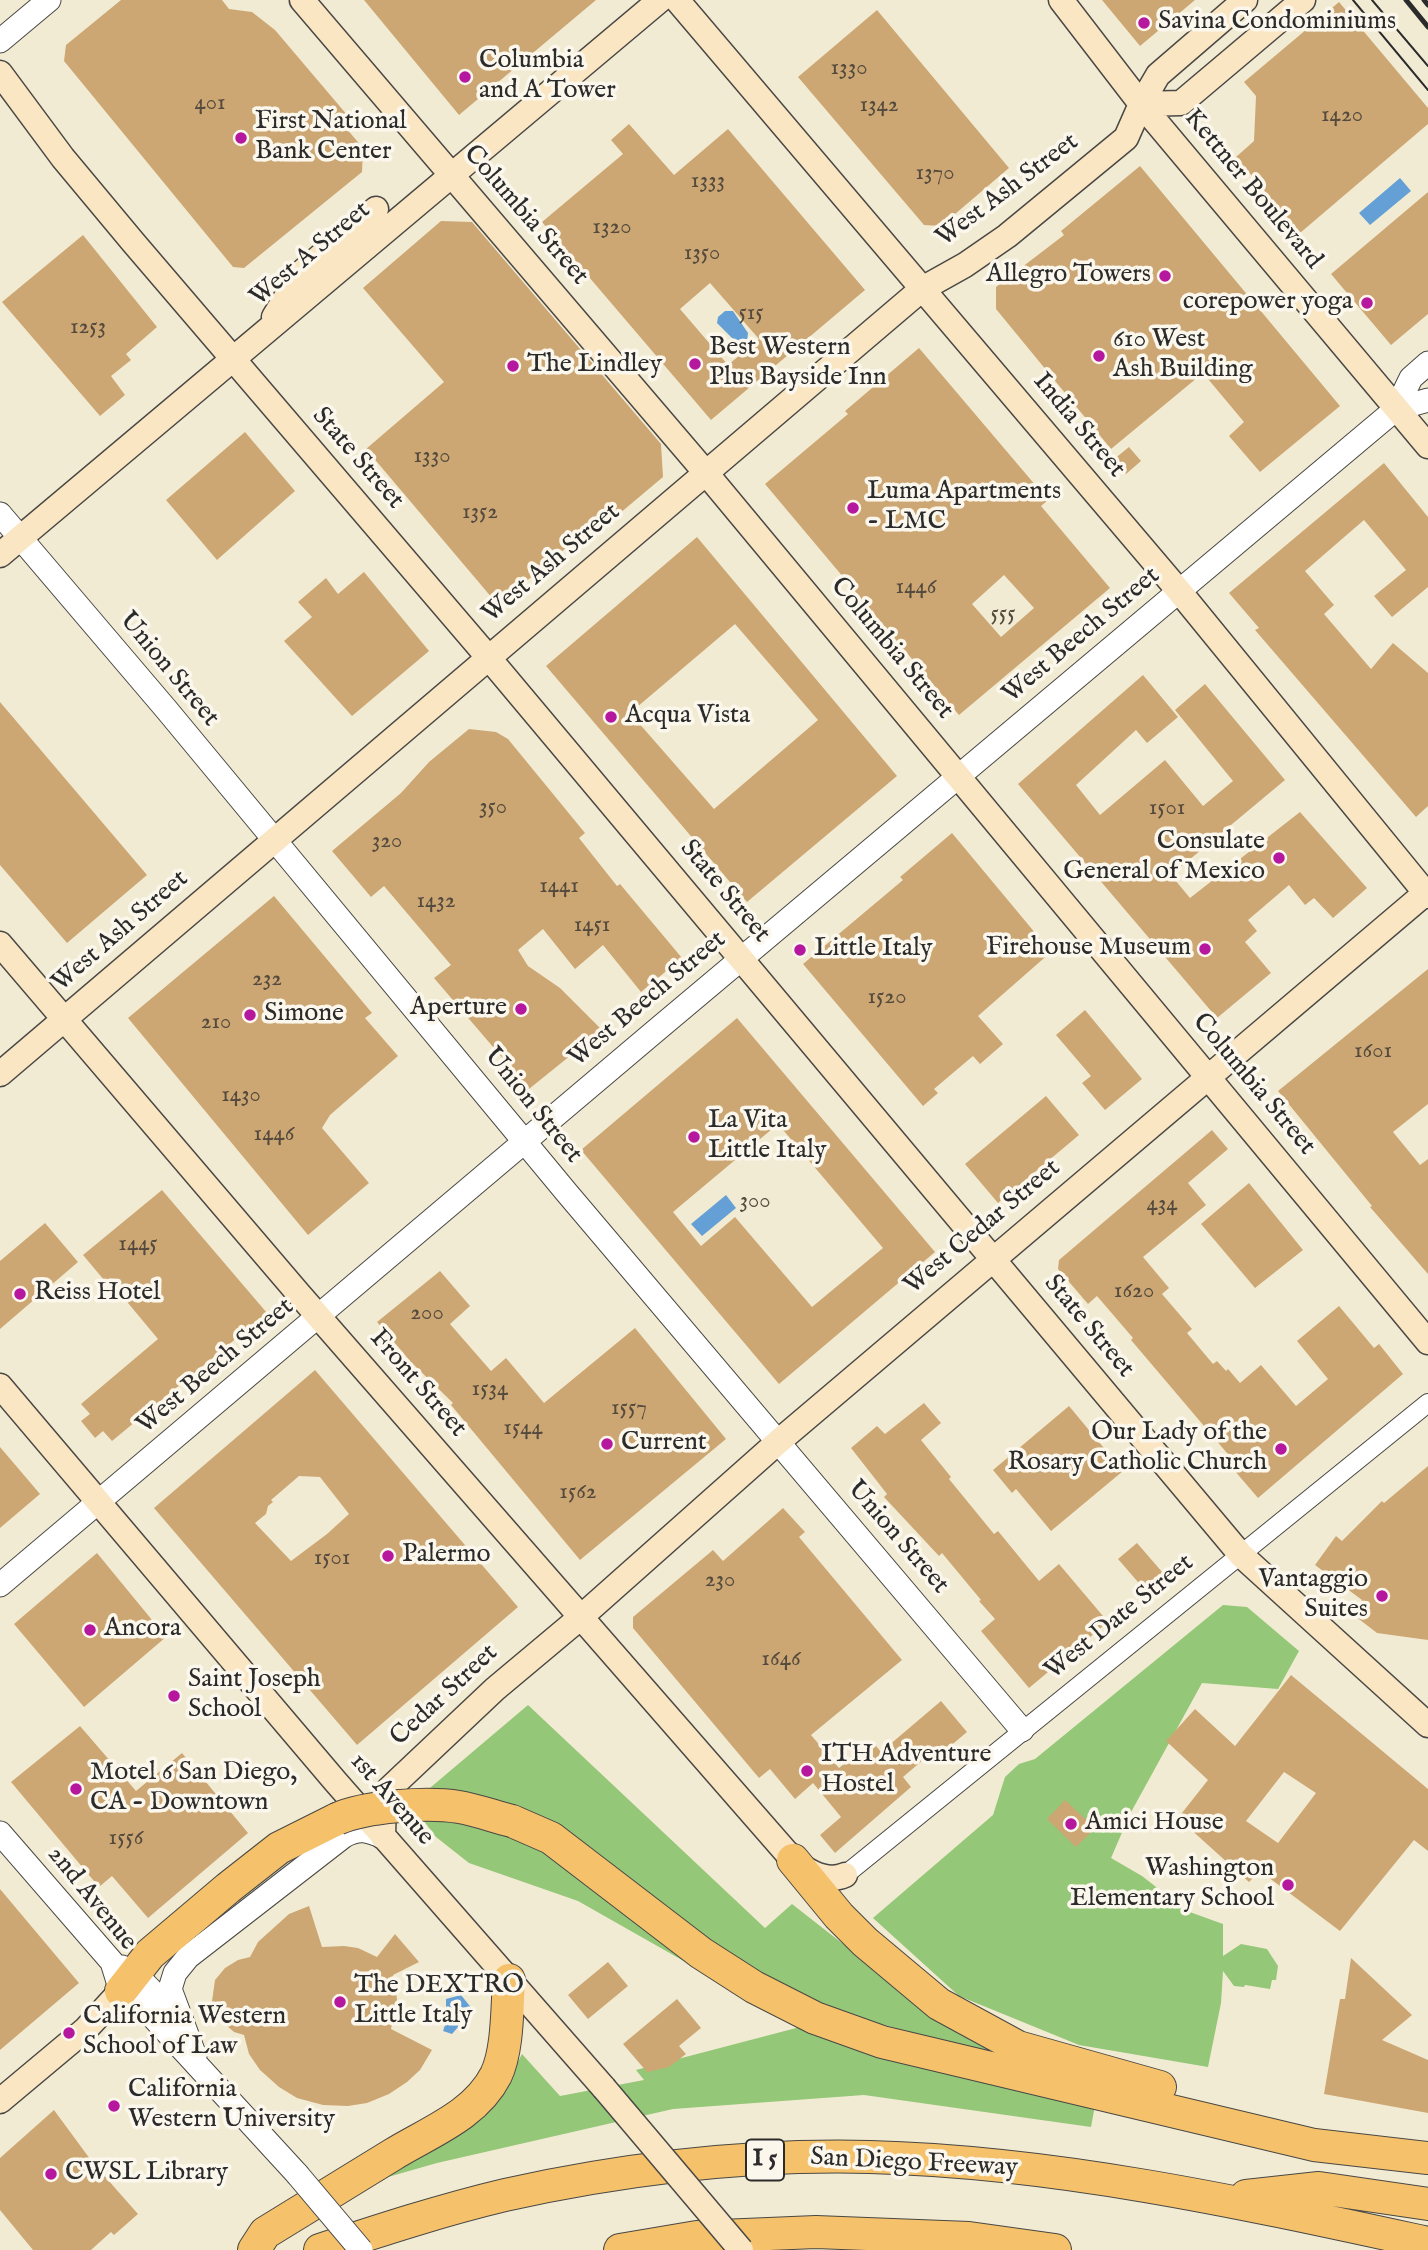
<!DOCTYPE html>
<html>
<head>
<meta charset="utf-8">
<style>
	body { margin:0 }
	canvas { display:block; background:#f2ebd3 }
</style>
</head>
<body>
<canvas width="1428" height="2250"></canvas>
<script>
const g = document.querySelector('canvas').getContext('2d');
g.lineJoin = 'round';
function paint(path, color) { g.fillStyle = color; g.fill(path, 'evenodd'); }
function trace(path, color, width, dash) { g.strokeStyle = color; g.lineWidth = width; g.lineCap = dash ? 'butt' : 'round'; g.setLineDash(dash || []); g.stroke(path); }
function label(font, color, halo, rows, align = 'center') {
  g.font = font + ' "IM FELL English",serif'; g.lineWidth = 7; g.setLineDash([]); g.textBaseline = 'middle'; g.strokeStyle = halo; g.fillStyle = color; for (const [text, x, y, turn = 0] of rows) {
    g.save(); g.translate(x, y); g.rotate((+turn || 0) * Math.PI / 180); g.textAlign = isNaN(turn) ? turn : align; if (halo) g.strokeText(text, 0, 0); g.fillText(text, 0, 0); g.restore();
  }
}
paint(new Path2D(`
	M1223 1605 1247 1607 1299 1651 1278 1689 1202 1683 1130 1814 1111 1858 1142 1876 1187 1911 1223 1924V1956L1241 1944 1267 1949 1278 1966 1276 1980H1272L1270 1989 1245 1985 1244 1987 1234 1986 1223 1971 1221 2003 1208 2067 1079 2045 959 1996 873 1918 993 1815 1005 1777 1019 1764 1035 1759Z
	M528 1705 765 1928 792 1904 921 2005 1046 2063 971 2048 869 2021 816 2001 747 1965 664 1907 556 1856 736 1984 1096 2100 1091 2127 864 2095 673 2109 437 2163 360 2185 508 2080 522 2054 560 2096 644 2080 636 2070 800 2027 578 1901 469 1863 436 1837 411 1804Z`), '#94c777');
paint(new Path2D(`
	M1400 178 1411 191 1370 225 1359 213Z
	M725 311H733L748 333 747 341 741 347 717 323 718 317Z
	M726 1195 736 1208 702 1236 691 1224Z
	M461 1995 473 2010 452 2034 443 2031 446 2022V1999Z`), '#64a0d5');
paint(new Path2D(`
	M121 0H222L229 9 252 12 275 30 348 116 346 128 363 148 362 172 244 268 233 267 64 61 66 45Z
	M364 0H596L459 115Z
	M1102 0H1195L1140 46Z
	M1339 2 1428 108V124L1300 233 1236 157 1254 141 1256 96 1244 82Z
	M877 10 1009 168 941 226 924 225 798 77Z
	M629 124 674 175 728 129 865 290 711 420 542 222 623 154 611 140ZM710 283 759 339 728 365 680 309Z
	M1140 166 1340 406 1260 472 1229 436 1244 422 1203 373 1111 449 996 309V287L1064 235 1061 231Z
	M1428 192V314L1391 345 1331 274Z
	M441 221 472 222 661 444 663 477 588 540 579 537 498 605 366 449 444 382 363 288Z
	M83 235 157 327 126 354 131 360 111 376 125 395 100 416 2 302Z
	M919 348 1048 500 1041 506 1110 588 959 715 765 484 848 414 845 411ZM1004 575 1034 608 1001 637 972 604Z
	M245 432 295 491 217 560 166 500Z
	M1129 447 1141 461 1126 474 1113 460Z
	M1384 463 1428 517V587L1392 617 1374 596 1406 570 1364 520 1305 571 1334 605 1324 614 1371 669 1393 643 1428 673V806L1416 817 1255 630 1259 628 1229 593Z
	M697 537 897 776 747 902 546 666ZM735 624 818 720 714 809 630 713Z
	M364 572 429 651 352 716 284 641 312 617 298 602 326 578 338 594Z
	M1143 675 1178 717 1147 743 1136 730 1076 785 1100 815 1165 760 1203 806 1233 781 1175 710 1205 684 1285 780 1171 875 1190 898 1300 812 1367 888 1333 918 1314 898 1305 905 1289 885 1248 920 1257 931 1245 942 1271 973 1217 1018 1018 784Z
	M0 702 147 875 67 943 0 865Z
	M469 729 496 732 508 739 585 833 579 838 617 886 620 884 682 958 641 992 603 945 575 969 543 929 518 950 528 966 560 988 602 1030 529 1089 434 978 451 965 384 886 371 897 332 851 401 793 429 762Z
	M952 833 1051 952 978 1016 1003 1044 980 1064 973 1056 934 1089 938 1093 923 1106 803 964 903 880 900 877Z
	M274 896 372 1013 365 1018 398 1056 330 1115 322 1128 369 1183 308 1235 128 1018Z
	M1428 969V1104L1393 1132 1420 1165 1428 1159V1274L1370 1207 1372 1206 1278 1091Z
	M1085 1010 1142 1079 1105 1110 1082 1083 1091 1076 1056 1035Z
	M737 1018 935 1252 779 1384 581 1150ZM778 1124 883 1248 812 1307 735 1217 701 1246 673 1212Z
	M1046 1096 1079 1135 998 1203 965 1164Z
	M1212 1130 1228 1149 1188 1183 1206 1205 1143 1257 1169 1288 1162 1294 1192 1329 1187 1333 1213 1364 1217 1361 1226 1371 1228 1369 1240 1383 1261 1365 1296 1406 1328 1379 1297 1341 1339 1306 1374 1348 1379 1344 1403 1374 1258 1498 1228 1463 1232 1459 1131 1340 1133 1338 1097 1296 1088 1304 1058 1269 1059 1260Z
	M1249 1183 1303 1250 1255 1288 1201 1224Z
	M162 1190 267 1313 112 1441 103 1431 95 1438 81 1421 90 1414 81 1404 158 1339 123 1297 120 1299 83 1255Z
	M45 1223 78 1262 0 1329V1261Z
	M440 1271 470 1306 450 1324 491 1371 506 1358 544 1403 635 1328 726 1439 580 1560 451 1405 453 1403 411 1362 377 1322Z
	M315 1370 518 1607 357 1745 154 1508ZM299 1476 320 1477 349 1514 327 1534 291 1561 255 1523 266 1514 268 1506 273 1502 271 1500Z
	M924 1403 941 1423 921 1440 951 1477 949 1479 994 1534 998 1531 1039 1581 1059 1564 1108 1622 1029 1688 981 1631 995 1619 979 1601 981 1600 942 1553 939 1556 884 1497 887 1494 851 1448 877 1426 885 1434Z
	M1069 1406 1123 1471 1051 1531 1016 1489 1012 1493 993 1470Z
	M0 1447 40 1494 0 1528Z
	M1428 1466V1640L1377 1633 1351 1613 1362 1600 1315 1565 1336 1536 1342 1541 1382 1501 1384 1503Z
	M783 1508 805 1532 799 1537 902 1660 811 1735 839 1768 872 1741 881 1752 941 1701 967 1732 942 1753 937 1748 903 1777 911 1787 835 1853 820 1835 841 1817 813 1783 795 1799 770 1769 759 1778 633 1628V1617L713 1550 723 1561Z
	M1137 1543 1163 1573 1144 1589 1118 1559Z
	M97 1553 166 1637 84 1707 14 1624Z
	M1291 1675 1428 1789V1851L1414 1840 1340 1931 1260 1871 1249 1882 1178 1818 1208 1780 1166 1741 1195 1709 1235 1746ZM1284 1772 1316 1793 1278 1843 1246 1821Z
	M80 1726 136 1791 182 1753 248 1833 148 1918 112 1876 99 1887 11 1782Z
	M1065 1800 1095 1828 1076 1847 1047 1819Z
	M0 1889 79 1983 0 2050Z
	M309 1906 322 1947 344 1946 358 1948 377 1957 395 1934 419 1962 393 1975 397 1999 391 2029 432 2050 420 2070 407 2082 389 2094 367 2103 348 2106 323 2105 297 2098 279 2087 260 2070 249 2054 244 2035 234 2032 219 2019 214 2011 212 2001 215 1980 225 1968 238 1960 250 1957 258 1942 289 1914Z
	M1351 1958 1412 2015 1382 2040 1428 2060V2113L1324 2094 1340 1999H1345Z
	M608 1962 628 1986 588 2019 568 1995Z
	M677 1999 701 2028 679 2046 686 2054 669 2067 647 2072 623 2044Z
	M54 2110 93 2163 138 2214 114 2235 111 2232 91 2250H33L0 2210V2158Z`), '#cda773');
const minor = new Path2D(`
	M845 1875 1428 1403`);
const tertiary = new Path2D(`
	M0 41 49 0
	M1396 409 1411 378 1428 363
	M0 514 166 709 567 1193 1022 1730
	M0 1585 653 1033 1396 409 1428 400
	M0 1833 112 1962 121 1991 153 2017 297 2174
	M122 1967C145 1979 159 1998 172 2020
	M195 2056 170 1989 175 1973 188 1957 344 1836C359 1828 367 1830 383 1837`);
const secondary = new Path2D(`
	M302 0 706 473 1428 1342
	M677 0 1179 591 1428 896
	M1061 0 1141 104 1428 446
	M0 73 63 158 133 242 488 657 1241 1555 1428 1725
	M1141 104 1181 103 1303 0
	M274 317 301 273 376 209
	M0 555 660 0
	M0 944 298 1293 793 1860C808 1872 827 1883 845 1875
	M0 1074 922 289 965 265 1007 236 1126 138 1141 104 1158 75 1245 0
	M0 1386 335 1781 604 2088
	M383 1837 384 1798 389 1789 495 1689 581 1617 778 1442 1428 891
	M0 2101 86 2029 121 1991`);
const motorway = new Path2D(`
	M512 1821 551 1838 701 1953 754 1987 815 2018 882 2042 1314 2145 1428 2158
	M793 1860 839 1916 865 1942 939 2004 1018 2047 1160 2087
	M121 1991 150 1954 228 1888 279 1848 337 1819
	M1246 2196 1319 2188 1428 2204
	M254 2250 265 2233C307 2207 350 2181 392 2155 429 2132 475 2116 496 2075 508 2050 507 2008 509 1980
	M320 2250C381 2230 442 2210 505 2195 623 2169 748 2154 870 2157 1059 2162 1244 2203 1428 2243
	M620 2250 697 2237 816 2232 969 2238 1055 2250`);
trace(minor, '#494844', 20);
trace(tertiary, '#494844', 25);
trace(secondary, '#494844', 27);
trace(motorway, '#494844', 34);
trace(minor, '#fff', 18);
trace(tertiary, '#fff', 23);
trace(secondary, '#fbe6c4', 24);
trace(motorway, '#f5c16b', 32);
trace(new Path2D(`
	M1353 0 1428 90
	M1372 0 1428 66`), '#2b2b2b', 2);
trace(new Path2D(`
	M1406 0 1428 27
	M1424 0 1428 5`), '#2b2b2b', 5);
const tertiaryBridge = new Path2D(`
	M297 2174 361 2250`);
const secondaryBridge = new Path2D(`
	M604 2088 741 2250`);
const motorwayBridge = new Path2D(`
	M337 1819C366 1806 427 1802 459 1807 477 1810 495 1817 512 1821`);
trace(tertiaryBridge, '#494844', 25, []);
trace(secondaryBridge, '#494844', 27, []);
trace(motorwayBridge, '#494844', 34, []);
trace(tertiaryBridge, '#fff', 23);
trace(secondaryBridge, '#fbe6c4', 24);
trace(motorwayBridge, '#f5c16b', 32);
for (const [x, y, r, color] of [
	[1144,23,7,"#b5179e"],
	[465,77,7,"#b5179e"],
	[241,138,7,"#b5179e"],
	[1165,276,7,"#b5179e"],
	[1367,303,7,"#b5179e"],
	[1099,356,7,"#b5179e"],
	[695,364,7,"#b5179e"],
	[513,366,7,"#b5179e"],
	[853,508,7,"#b5179e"],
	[611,717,7,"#b5179e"],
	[1279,858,7,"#b5179e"],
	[1205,949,7,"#b5179e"],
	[800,950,7,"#b5179e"],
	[521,1009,7,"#b5179e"],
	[250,1015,7,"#b5179e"],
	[694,1137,7,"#b5179e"],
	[20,1294,7,"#b5179e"],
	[607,1444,7,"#b5179e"],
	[1281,1449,7,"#b5179e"],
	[388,1556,7,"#b5179e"],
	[1382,1596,7,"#b5179e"],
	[90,1630,7,"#b5179e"],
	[174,1696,7,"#b5179e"],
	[807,1771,7,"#b5179e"],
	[76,1789,7,"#b5179e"],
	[1071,1824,7,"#b5179e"],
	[1288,1885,7,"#b5179e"],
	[340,2002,7,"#b5179e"],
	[69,2033,7,"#b5179e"],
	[114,2106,7,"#b5179e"],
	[51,2174,7,"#b5179e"]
]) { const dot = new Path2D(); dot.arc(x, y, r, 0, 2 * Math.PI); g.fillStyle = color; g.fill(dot); trace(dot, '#fbf7ec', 2.5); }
label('23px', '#544a3d', null, [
	["1330",849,69],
	["401",210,104],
	["1342",879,106],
	["1420",1342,116],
	["1370",935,174],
	["1333",708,182],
	["1320",612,228],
	["1350",702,254],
	["515",751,314],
	["1253",88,328],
	["1330",432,457],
	["1352",480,513],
	["1446",916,588],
	["555",1003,615],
	["350",493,808],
	["1501",1167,809],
	["320",387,842],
	["1441",559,887],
	["1432",436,902],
	["1451",592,926],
	["232",267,980],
	["1520",887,998],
	["210",216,1023],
	["1601",1373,1052],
	["1430",241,1096],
	["1446",274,1135],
	["300",755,1202],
	["434",1162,1205],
	["1445",138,1245],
	["1620",1134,1292],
	["200",427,1314],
	["1534",490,1390],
	["1557",629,1409],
	["1544",523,1429],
	["1562",578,1493],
	["1501",332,1559],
	["230",720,1581],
	["1646",781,1660],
	["1556",126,1839]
]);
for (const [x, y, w] of [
	[765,2160,38]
]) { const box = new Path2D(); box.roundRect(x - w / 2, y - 20.5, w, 41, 5); g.fillStyle = '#fbf7ec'; g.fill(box); trace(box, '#2b2b2b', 2); }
label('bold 24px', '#2b2b2b', null, [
	["I 5",765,2160]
]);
label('26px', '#2b2b2b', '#fbf7ec', [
	["Savina Condominiums",1158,23],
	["Columbia",479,62],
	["and A Tower",479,92],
	["First National",255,123],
	["Bank Center",255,153],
	["Allegro Towers",1151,276,"right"],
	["corepower yoga",1353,303,"right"],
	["610 West",1113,341],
	["Ash Building",1113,371],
	["Best Western",709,349],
	["Plus Bayside Inn",709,379],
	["The Lindley",527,366],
	["Luma Apartments",867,493],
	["- LMC",867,523],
	["Acqua Vista",625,717],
	["Consulate",1265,843,"right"],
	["General of Mexico",1265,873,"right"],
	["Firehouse Museum",1191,949,"right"],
	["Little Italy",814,950],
	["Aperture",507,1009,"right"],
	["Simone",264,1015],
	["La Vita",708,1122],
	["Little Italy",708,1152],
	["Reiss Hotel",34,1294],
	["Our Lady of the",1267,1434,"right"],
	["Rosary Catholic Church",1267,1464,"right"],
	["Current",621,1444],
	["Palermo",402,1556],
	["Vantaggio",1368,1581,"right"],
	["Suites",1368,1611,"right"],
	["Ancora",104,1630],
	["Saint Joseph",188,1681],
	["School",188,1711],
	["ITH Adventure",821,1756],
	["Hostel",821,1786],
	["Motel 6 San Diego,",90,1774],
	["CA - Downtown",90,1804],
	["Amici House",1085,1824],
	["Washington",1274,1870,"right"],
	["Elementary School",1274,1900,"right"],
	["The DEXTRO",354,1987],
	["Little Italy",354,2017],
	["California Western",83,2018],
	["School of Law",83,2048],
	["California",128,2091],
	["Western University",128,2121],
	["CWSL Library",65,2174]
], 'left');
label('26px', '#2b2b2b', '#fbf7ec', [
	["Kettner Boulevard",1252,190,50],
	["West Ash Street",1008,191,-37],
	["Columbia Street",525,216,49],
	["West A Street",311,255,-40],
	["India Street",1078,426,50],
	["State Street",357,459,49],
	["West Ash Street",552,564,-40],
	["West Beech Street",1082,636,-40],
	["Columbia Street",891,649,50],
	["Union Street",168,670,50],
	["State Street",724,892,50],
	["West Ash Street",121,932,-41],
	["West Beech Street",648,1000,-40],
	["Columbia Street",1253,1085,50],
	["Union Street",532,1106,51],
	["West Cedar Street",983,1228,-40],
	["State Street",1088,1327,50],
	["West Beech Street",216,1367,-40],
	["Front Street",417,1384,49],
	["Union Street",897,1538,49],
	["West Date Street",1120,1618,-39],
	["Cedar Street",445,1696,-43],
	["1st Avenue",391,1800,49],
	["2nd Avenue",91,1899,51],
	["San Diego Freeway",914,2164,3]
]);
</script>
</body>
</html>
